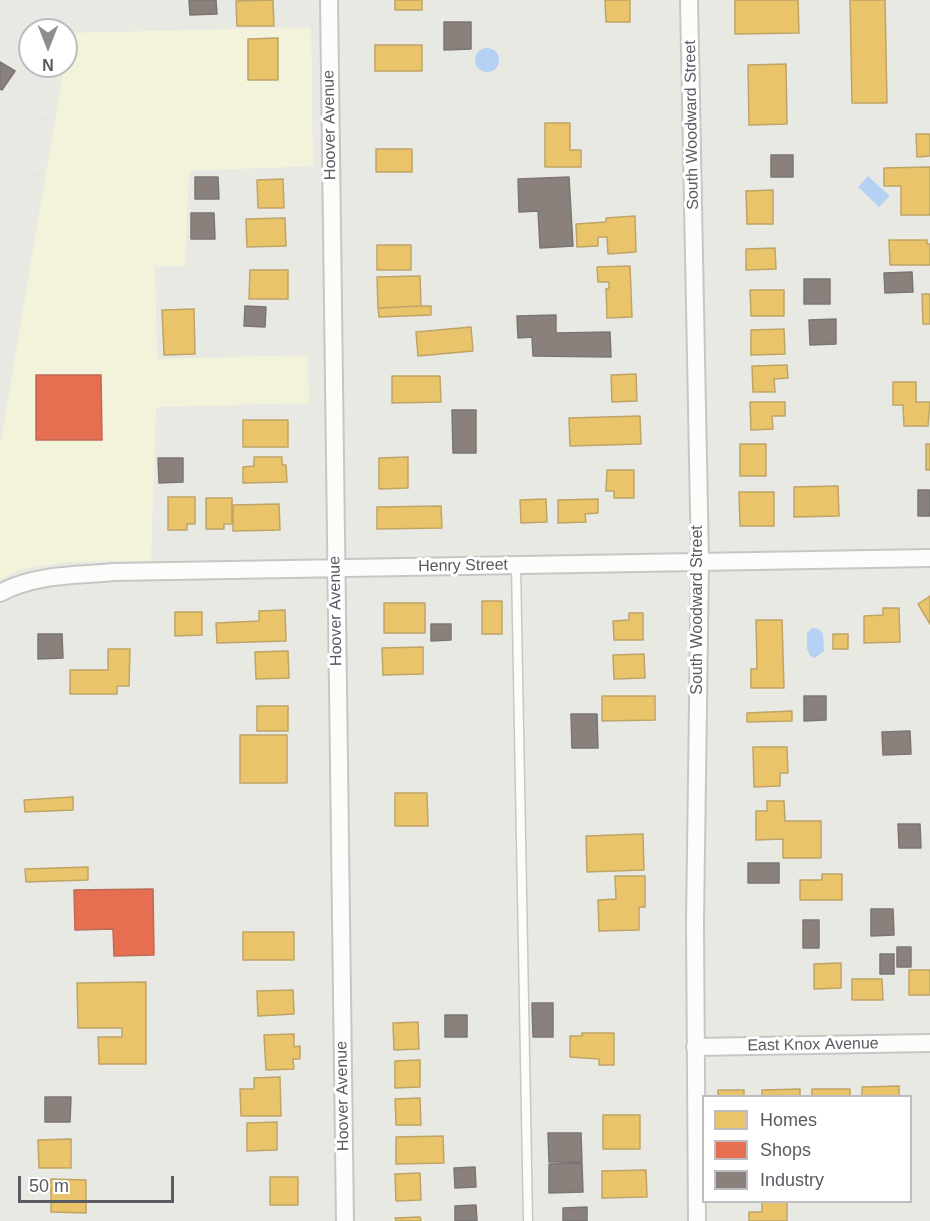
<!DOCTYPE html>
<html>
<head>
<meta charset="utf-8">
<style>
	body { margin:0 }
	#map { position:relative; width:930px; height:1221px; overflow:hidden; background:#e9e9e3; font-family:Arial,sans-serif }
	canvas { display:block }
	.legend { position:absolute; left:702px; top:1095px; width:210px; height:108px; box-sizing:border-box; background:#fff; border:2px solid #bdbdc0; margin:0; padding:8px 10px; list-style:none; font-size:18px; color:#595b61 }
	.legend li { display:flex; align-items:center; gap:12px; height:30px }
	.legend b { width:30px; border:2px solid #bdbdc0 }
	.north { position:absolute; left:18px; top:18px; width:60px; height:60px; box-sizing:border-box; background:#fff; border:2px solid #bdbdc0; border-radius:50%; rotate:180deg; font-size:16px; font-weight:700; line-height:24px; text-align:center; color:#595b61 }
	.north::after { content:''; display:block; margin:auto; width:21px; height:27px; background:#8b8d8e; clip-path:polygon(50% 0,100% 100%,50% 72%,0 100%) }
	.scale { position:absolute; left:18px; top:1176px; width:156px; height:27px; box-sizing:border-box; border:3px solid #595b61; border-top:0; padding-left:8px; font-size:18px; line-height:21px; white-space:nowrap; color:#595b61; -webkit-text-stroke:4px #fff; paint-order:stroke }
</style>
</head>
<body>
<div id="map">
<canvas width="930" height="1221"></canvas>
<ul class="legend">
<li><b style="height:16px;background:#e9c46a"></b>Homes</li>
<li><b style="height:16px;background:#e76f51"></b>Shops</li>
<li><b style="height:16px;background:#8a817c"></b>Industry</li>
</ul>
<div class="north">N</div>
<div class="scale">50 m</div>
</div>
<script>
const g = document.querySelector('canvas').getContext('2d');
g.lineJoin = 'round';
function paint(path, color) { g.fillStyle = color; g.fill(path, 'evenodd'); }
function trace(path, color, width, dash) { g.strokeStyle = color; g.lineWidth = width; g.lineCap = dash ? 'butt' : 'round'; g.setLineDash(dash || []); g.stroke(path); }
function label(font, color, halo, rows, align = 'center') {
  g.font = font + ' Arial,sans-serif'; g.lineWidth = 6; g.setLineDash([]); g.textBaseline = 'middle'; g.strokeStyle = halo; g.fillStyle = color; for (const [text, x, y, turn = 0] of rows) {
    g.save(); g.translate(x, y); g.rotate((+turn || 0) * Math.PI / 180); g.textAlign = isNaN(turn) ? turn : align; if (halo) g.strokeText(text, 0, 0); g.fillText(text, 0, 0); g.restore();
  }
}
paint(new Path2D(`
	M311 27 313 166 189 171 185 266 155 267 157 359 308 355 309 403 156 407 151 561 69 562 22 569 0 579V447L64 66H66L69 33Z`), '#f3f2db');
paint(new Path2D(`
	M475 60a12 12 0 1 1 24 0a12 12 0 1 1-24 0Z
	M868 176 890 196 879 207 858 187Z
	M812 628 819 629 823 634 824 651 815 658 810 656 807 649V633Z`), '#b5d1f4');
const homes = new Path2D(`
	M273 0 274 26H237L236 1Z
	M395 0H422V10H395Z
	M605 0H630V22H606Z
	M735 0H798L799 33 735 34Z
	M850 0H885L887 103H852Z
	M278 38V80H248V39Z
	M375 45H422V71H375Z
	M786 64 787 124 749 125 748 65Z
	M545 123H570V150H581V167H545Z
	M916 134H930V156L917 157Z
	M376 149H412V172H376Z
	M930 167V215H901V186H884V168Z
	M283 179 284 208H258L257 180Z
	M773 190V224H747L746 191Z
	M635 216 636 252 608 254 607 237H598V246L577 247 576 224 606 222V218Z
	M285 218 286 246 247 247 246 219Z
	M889 240H927V244H930V265H890Z
	M377 245H411V270H377Z
	M775 248 776 269 746 270V249Z
	M630 266 632 317 607 318 606 289 609 288V282H598L597 267Z
	M250 270H288V299H249Z
	M420 276 421 306 378 308 377 277Z
	M750 290H784V316H751Z
	M922 294H930V324H923Z
	M421 306H431V315L379 317 378 308Z
	M194 309 195 354 164 355 162 310Z
	M471 327 473 351 418 356 416 332Z
	M784 329 785 354 751 355V330Z
	M787 365 788 378 774 379 775 392H753L752 366Z
	M636 374 637 401 612 402 611 375Z
	M392 376H440L441 402 392 403Z
	M893 382H916V402H930L928 426H904L903 405H893Z
	M750 402H785V416H772L773 429 751 430Z
	M640 416 641 444 570 446 569 418Z
	M243 420H288V447H243Z
	M740 444H766V476H740Z
	M926 444H930V470H926Z
	M254 457H282V465H286L287 482 243 483V467L254 466Z
	M408 457V488L379 489V458Z
	M607 470H634V498H614V491H606Z
	M838 486 839 516 794 517V487Z
	M739 492H774V526H740Z
	M168 497H195V524H187V530H168Z
	M206 498H232V524H224V529H206Z
	M546 499 547 522 521 523 520 500Z
	M598 499V513L585 514 586 522 558 523V500Z
	M279 504 280 530 233 531V505Z
	M441 506 442 528 377 529V507Z
	M930 596V624L918 604Z
	M482 601H502V634H482Z
	M384 603H425V633H384Z
	M883 608H899L900 642 864 643V616L883 615Z
	M285 610 286 641 217 643 216 623 259 621V611Z
	M175 612H202V635L175 636Z
	M629 613H643V640H614L613 621 629 620Z
	M756 620H782L784 688H751V669H757Z
	M833 634H848V649H833Z
	M423 647V674L383 675 382 648Z
	M108 649H130L129 686H117V694H70V670H108Z
	M288 651 289 678 256 679 255 652Z
	M644 654 645 678 614 679 613 655Z
	M602 696H655V720L602 721Z
	M257 706H288V731H257Z
	M792 711V721L747 722V713Z
	M240 735H287V783H240Z
	M753 747H787L788 773H780V786L754 787Z
	M395 793H427L428 826H395Z
	M73 797V810L25 812 24 800Z
	M767 801H784L785 821H821V858H783V839L756 840V811H767Z
	M643 834 644 870 587 872 586 836Z
	M88 867V880L26 882 25 869Z
	M822 874H842V900H800V880H822Z
	M615 876H645V907H639V930L599 931 598 900 616 899Z
	M243 932H294V960H243Z
	M841 963V988L814 989V964Z
	M909 970H930V995H909Z
	M852 979H882L883 1000H852Z
	M146 982V1064H99L98 1037H122V1028H78L77 983Z
	M293 990 294 1014 258 1016 257 991Z
	M418 1022 419 1049 394 1050 393 1023Z
	M582 1033H614V1065H599V1059L570 1057V1036H582Z
	M294 1034V1047L300 1046V1059H293L294 1069 266 1070 264 1035Z
	M420 1060V1087L395 1088V1061Z
	M280 1077 281 1116H241L240 1089H254V1078Z
	M899 1086V1096H862V1087Z
	M800 1089V1096H762V1090Z
	M812 1089H850V1096H812Z
	M718 1090H744V1096H718Z
	M420 1098 421 1125H396L395 1099Z
	M603 1115H640V1149H603Z
	M277 1122V1150L247 1151V1123Z
	M443 1136 444 1163 396 1164V1137Z
	M71 1139V1168H39L38 1140Z
	M646 1170 647 1197 602 1198V1171Z
	M420 1173 421 1200 396 1201 395 1174Z
	M270 1177H298V1205H270Z
	M51 1179 86 1180V1213L51 1212Z
	M762 1202H787V1221H749V1212H762Z
	M420 1217 421 1221H396L395 1218Z`);
paint(homes, '#e9c46a');
trace(homes, '#bea467', 1.5);
const shops = new Path2D(`
	M36 375H101L102 440H36Z
	M153 889 154 955 114 956 113 929 75 930 74 890Z`);
paint(shops, '#e76f51');
trace(shops, '#bc6956', 1.5);
const industry = new Path2D(`
	M189 0H216L217 14 190 15Z
	M444 22H471V49L444 50Z
	M0 62 15 71 2 90 0 89Z
	M771 155H793V177H771Z
	M195 177H218L219 199H195Z
	M569 177 573 246 540 248 538 211 519 212 518 179Z
	M191 213H214L215 239H191Z
	M912 272 913 292 885 293 884 273Z
	M804 279H830V304H804Z
	M245 306 266 307 265 327 244 326Z
	M556 315V333L610 332 611 357 533 356 532 337 518 338 517 316Z
	M836 319V344L810 345 809 320Z
	M452 410H476V453H453Z
	M158 458H183V482L159 483Z
	M918 490H930V516H918Z
	M431 624H451V640L431 641Z
	M38 634H62L63 658 38 659Z
	M804 696H826V720L804 721Z
	M571 714H597L598 748H572Z
	M910 731 911 754 883 755 882 732Z
	M898 824H920L921 848H899Z
	M748 863H779V883H748Z
	M871 909H893L894 935 871 936Z
	M803 920H819V948H803Z
	M897 947H911V967H897Z
	M880 954H894V974H880Z
	M532 1003H553V1037H533Z
	M445 1015H467V1037H445Z
	M45 1097H71L70 1122H45Z
	M548 1133H581L582 1162H549Z
	M582 1163 583 1192 549 1193V1164Z
	M475 1167 476 1187 455 1188 454 1168Z
	M476 1205 477 1221H455V1206Z
	M587 1207V1221H563V1208Z`);
paint(industry, '#8a817c');
trace(industry, '#7b7674', 1.5);
const service = new Path2D(`
	M516 565 528 1221`);
const minor = new Path2D(`
	M329 0 345 1221
	M689 0 700 561 695 922 697 1221
	M0 593C34 574 75 576 113 572L930 558
	M695 1047 930 1043`);
trace(service, '#c6c7c5', 11);
trace(minor, '#c6c7c5', 20);
trace(service, '#fcfcfb', 8);
trace(minor, '#fcfcfb', 16);
trace(new Path2D(`
	M58 30 63 0
	M0 382 52 66`), '#e2e2e1', 4.5, [1.5, 8]);
label('16px', '#595b61', '#fff', [
	["Hoover Avenue",330,125,-91],
	["South Woodward Street",692,125,-91],
	["Henry Street",463,566,-1],
	["South Woodward Street",698,610,-90],
	["Hoover Avenue",336,611,-91],
	["East Knox Avenue",813,1045,-1],
	["Hoover Avenue",343,1096,-91]
]);
</script>
</body>
</html>
